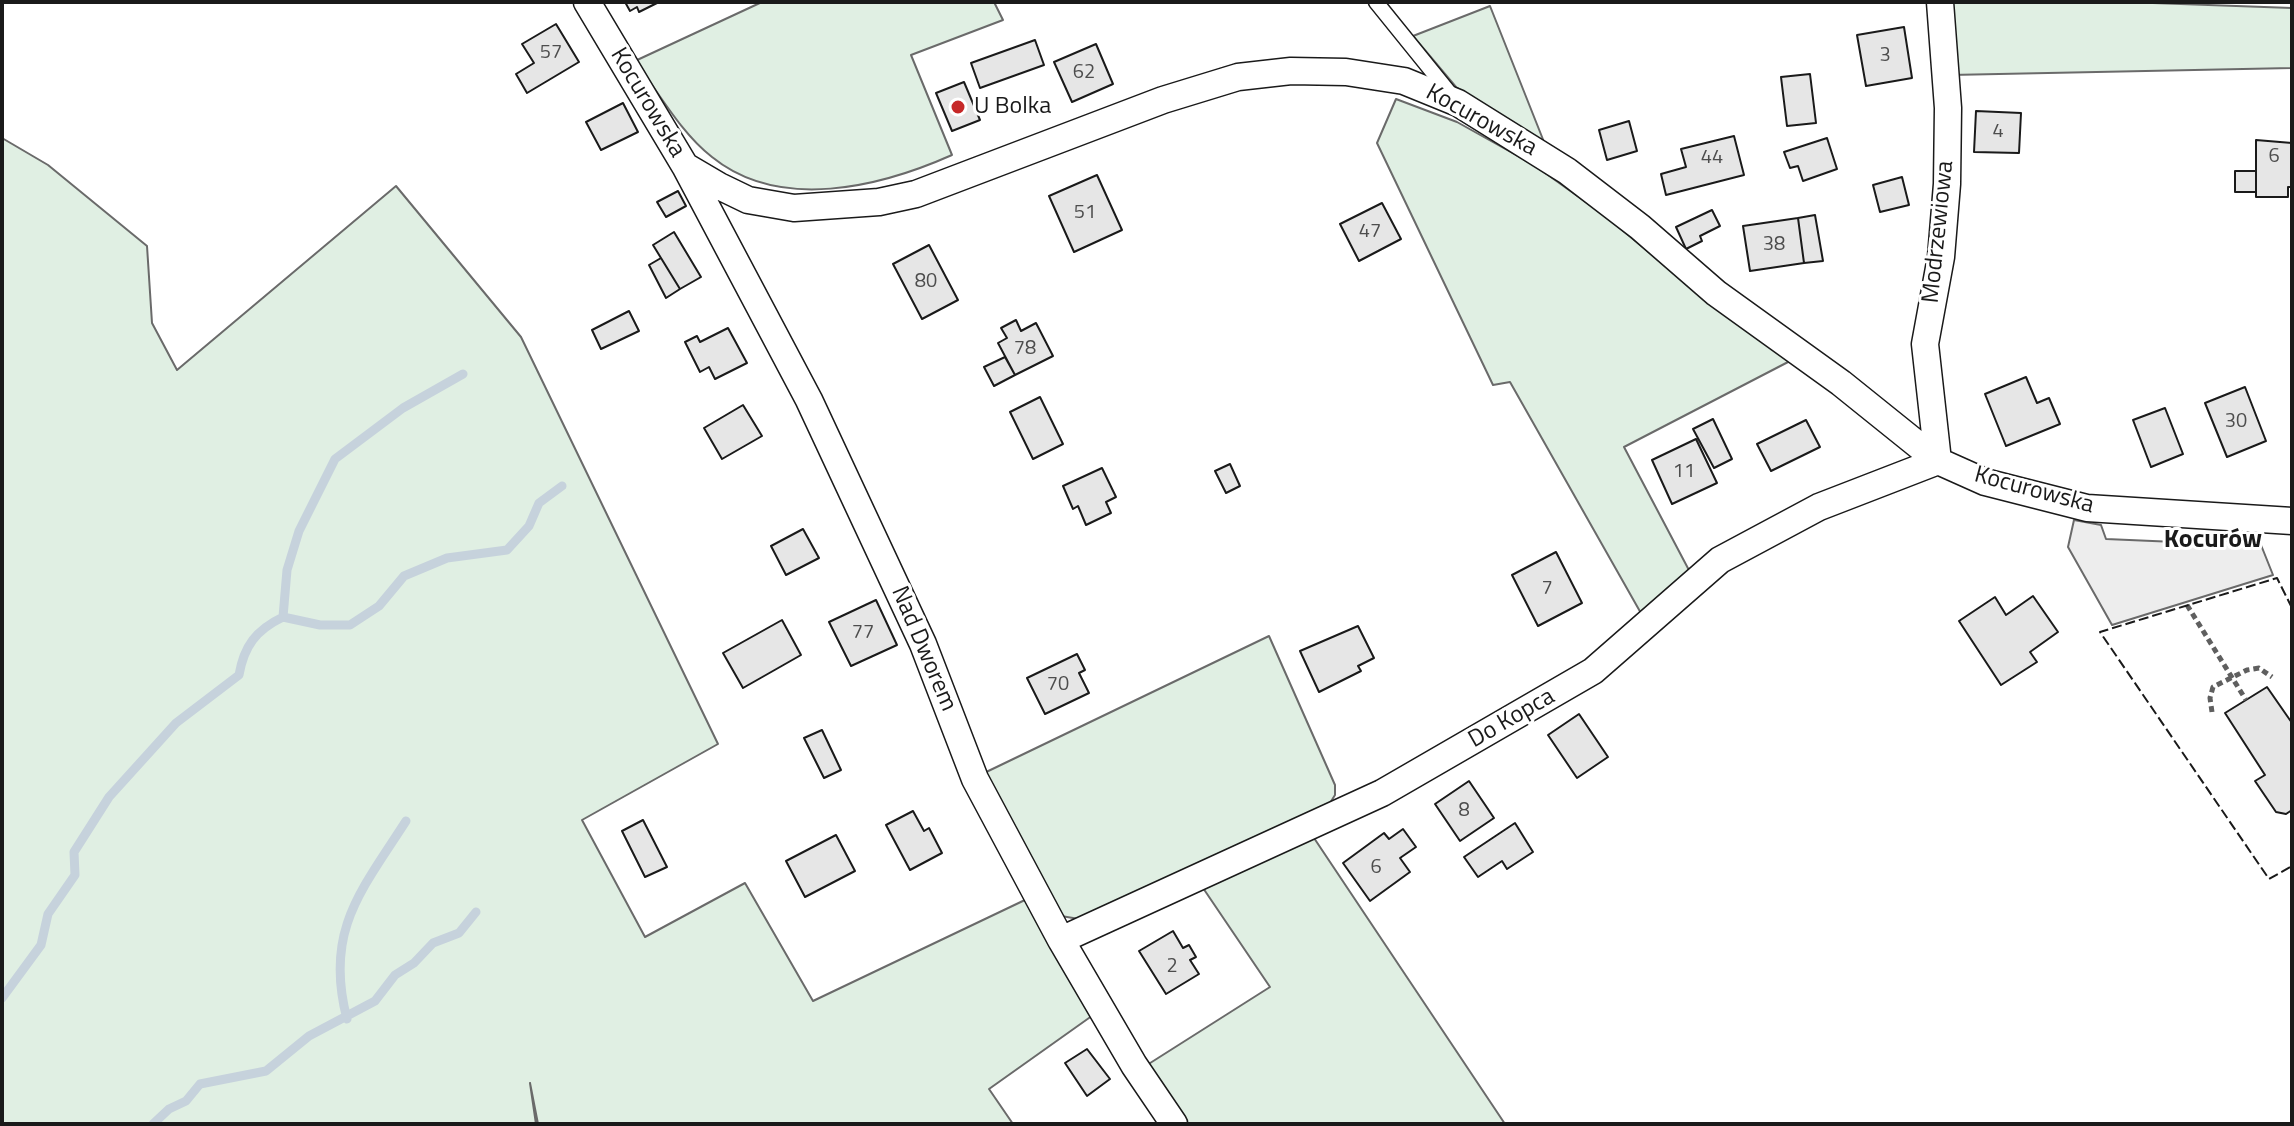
<!DOCTYPE html>
<html>
<head>
<meta charset="utf-8">
<style>
	body { margin:0 }
	#map { position:relative; width:2294px; height:1126px; overflow:hidden; background:#fff; font-family:"Titillium Web",sans-serif }
	canvas { display:block }
	.frame { position:absolute; inset:0; border:4px solid #1a1a1a; pointer-events:none }
</style>
</head>
<body>
<div id="map">
<canvas width="2294" height="1126"></canvas>
<div class="frame"></div>
</div>
<script>
const g = document.querySelector('canvas').getContext('2d');
g.lineJoin = 'round';
function paint(path, color) { g.fillStyle = color; g.fill(path, 'evenodd'); }
function trace(path, color, width, dash) { g.strokeStyle = color; g.lineWidth = width; g.lineCap = dash ? 'butt' : 'round'; g.setLineDash(dash || []); g.stroke(path); }
function label(font, color, halo, rows, align = 'center') {
  g.font = font + ' "Titillium Web",sans-serif'; g.lineWidth = 6; g.setLineDash([]); g.textBaseline = 'middle'; g.strokeStyle = halo; g.fillStyle = color; for (const [text, x, y, turn = 0] of rows) {
    g.save(); g.translate(x, y); g.rotate((+turn || 0) * Math.PI / 180); g.textAlign = isNaN(turn) ? turn : align; if (halo) g.strokeText(text, 0, 0); g.fillText(text, 0, 0); g.restore();
  }
}
const green = new Path2D(`
	M762 2H994L1003 20 911 55 952 155C880 187 780 212 712 157 681 133 659 93 635 61Z
	M1944 2H2125L2292 8V68L1950 75Z
	M1490 6 1546 147 1456 87 1413 36Z
	M1396 99 1457 122 1534 165 1604 215 1709 302 1790 361 1624 447 1691 574 1642 615 1510 382 1493 385 1377 143Z
	M2 138 48 165 147 246 152 323 177 370 396 186 521 337 718 744 582 820 645 937 745 883 813 1001 1027 899 1096 1013 989 1089 1013 1124H538L530 1083 536 1124H2Z
	M1269 636 1335 785V795L1330 803 1085 920 1061 916 980 775Z
	M1312 835 1505 1124H1186L1147 1065 1270 987 1201 885Z`);
paint(green, '#e0efe3');
trace(green, '#6a6a6a', 2);
const parking = new Path2D(`
	M2241 517 2255 530 2273 575 2112 625 2068 547 2074 520 2101 525 2106 539 2222 544 2230 538Z`);
paint(parking, '#ededed');
trace(parking, '#6a6a6a', 2);
trace(new Path2D(`
	M283 617 287 570 299 531 335 459 403 408 463 374
	M2 998 41 945 48 914 75 875 74 852 109 797 176 723 239 675C244 646 256 630 283 617L320 625H350L379 606 404 576 447 558 507 550 529 526 539 503 562 486
	M347 1019C324 931 361 891 406 821
	M153 1124 169 1109 186 1101 200 1084 266 1071 309 1036 375 1001 395 975 414 963 433 943 459 933 476 912`), '#c6d2dc', 9);
const building = new Path2D(`
	M625 2H659L639 12 637 7 630 11Z
	M556 24 579 62 527 93 516 74 534 63 522 44Z
	M1904 27 1912 78 1866 86 1857 35Z
	M1035 40 1044 65 980 88 971 63Z
	M1096 44 1113 84 1072 102 1054 62Z
	M1810 74 1816 123 1787 126 1781 77Z
	M964 82 980 120 952 131 936 93Z
	M623 103 638 132 601 150 586 122Z
	M1976 111 2021 113 2019 153 1974 152Z
	M1629 121 1637 151 1607 160 1599 130Z
	M1734 136 1744 175 1666 195 1661 174 1686 167 1681 149Z
	M1827 138 1837 169 1803 181 1798 166 1790 168 1784 152Z
	M2256 140 2292 143V187H2288V197H2256Z
	M2235 171H2256V192H2235Z
	M1097 175 1122 230 1074 252 1049 196Z
	M1902 177 1909 205 1880 212 1873 185Z
	M678 191 686 206 666 217 657 202Z
	M1382 203 1401 239 1359 261 1340 224Z
	M1712 210 1720 226 1700 236 1702 241 1686 249 1676 227Z
	M1815 215 1823 261 1804 263 1798 218Z
	M1798 218 1804 263 1750 271 1743 226Z
	M674 232 701 277 680 289 653 245Z
	M929 245 958 300 922 319 893 264Z
	M661 258 680 289 666 298 649 265Z
	M629 311 639 331 601 349 592 330Z
	M1016 320 1021 331 1036 323 1053 356 1015 375 998 343 1007 338 1001 328Z
	M728 328 747 363 715 379 709 367 700 372 685 342 697 336 700 342Z
	M1005 357 1015 375 994 386 984 367Z
	M2026 377 2037 403 2049 398 2060 424 2006 446 1985 394Z
	M2245 387 2266 441 2227 457 2205 403Z
	M1040 397 1063 444 1033 459 1010 412Z
	M743 405 762 436 722 459 704 428Z
	M2165 408 2183 454 2151 467 2133 420Z
	M1713 419 1732 459 1714 468 1693 429Z
	M1806 420 1820 447 1771 471 1757 444Z
	M1696 439 1717 483 1672 504 1652 460Z
	M1230 464 1240 486 1226 493 1215 471Z
	M1102 468 1116 497 1106 502 1111 513 1086 525 1078 506 1073 509 1063 486Z
	M803 529 819 558 786 575 771 546Z
	M1556 552 1582 603 1538 626 1512 575Z
	M2033 596 2058 632 2030 652 2037 662 2001 685 1959 621 1995 597 2006 615Z
	M876 600 897 645 851 666 829 622Z
	M782 620 801 655 743 688 723 653Z
	M1358 626 1374 658 1358 666 1361 671 1319 692 1300 651Z
	M1077 654 1085 670 1079 673 1089 693 1045 714 1027 678Z
	M2267 687 2292 723V810L2286 814 2276 812 2255 781 2265 775 2225 713Z
	M1579 714 1608 757 1577 778 1548 735Z
	M822 730 841 770 824 778 804 738Z
	M1469 781 1494 818 1460 841 1435 804Z
	M913 811 924 831 929 828 942 853 910 870 886 825Z
	M643 820 667 867 645 877 622 831Z
	M1515 823 1533 852 1507 869 1502 861 1478 877 1464 857Z
	M1403 829 1416 847 1400 858 1410 872 1370 901 1343 863 1384 833 1389 839Z
	M836 835 855 871 805 897 786 861Z
	M1173 931 1183 948 1189 945 1196 957 1190 960 1199 974 1166 994 1139 951Z
	M1087 1049 1110 1079 1087 1096 1065 1063Z`);
paint(building, '#e6e6e6');
trace(building, '#1a1a1a', 2);
const service = new Path2D(`
	M1376 2 1452 96`);
const minor = new Path2D(`
	M587 2 685 166 719 186 748 200 794 208 879 202 916 194 1163 100 1238 77 1291 71 1346 72 1404 81 1458 103 1567 171 1640 227 1716 293 1841 383 1938 461 1985 482 2087 508 2292 521
	M685 166 809 400 923 644 975 779 1061 940 1134 1065 1174 1124
	M1938 461 1925 344 1941 257 1947 184 1948 108 1940 2
	M1061 940 1382 793 1593 671 1720 560 1819 507 1938 461`);
trace(service, '#1a1a1a', 17);
trace(minor, '#1a1a1a', 29);
trace(new Path2D(`
	M2187 605 2246 700
	M2212 712 2210 698 2213 687 2247 670 2259 668 2272 677`), '#5f5f5f', 5, [6, 4]);
trace(service, '#fff', 14);
trace(minor, '#fff', 26);
trace(new Path2D(`
	M2292 608 2277 578 2100 632 2269 879 2292 866`), '#1a1a1a', 2, [10, 4]);
for (const [x, y, r, color] of [
	[958,107,8,"#c62828"]
]) { const dot = new Path2D(); dot.arc(x, y, r, 0, 2 * Math.PI); g.fillStyle = color; g.fill(dot); trace(dot, '#fff', 3); }
label('20px', '#4d4d4d', null, [
	["57",551,53],
	["3",1885,56],
	["62",1084,73],
	["4",1998,132],
	["6",2274,157],
	["44",1712,158],
	["51",1085,213],
	["47",1370,232],
	["38",1774,245],
	["80",926,282],
	["78",1025,349],
	["30",2236,422],
	["11",1684,472],
	["7",1547,589],
	["77",863,633],
	["70",1058,685],
	["8",1464,811],
	["6",1376,868],
	["2",1172,967]
]);
label('24px', '#1a1a1a', '#fff', [
	["Kocurowska",647,103,59],
	["Kocurowska",1481,121,29],
	["Modrzewiowa",1939,232,-84],
	["Kocurowska",2034,491,15],
	["Nad Dworem",923,649,67],
	["Do Kopca",1512,719,-30]
]);
label('24px', '#1a1a1a', '#fff', [
	["U Bolka",974,107]
], 'left');
label('bold 26px', '#1a1a1a', '#fff', [
	["Kocurów",2213,541]
]);
</script>
</body>
</html>
